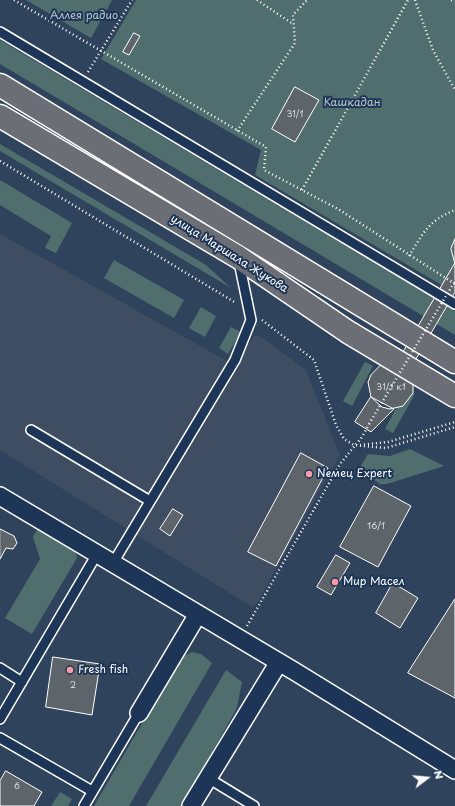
<!DOCTYPE html>
<html>
<head>
<meta charset="utf-8">
<style>
	body { margin:0 }
	#map { position:relative; width:455px; height:806px; overflow:hidden; background:#30435d; font-family:"Playpen Sans",sans-serif }
	canvas { display:block }
	.north { position:absolute; left:407px; top:758px; width:40px; height:40px; -webkit-text-stroke:3px #1d3557; paint-order:stroke; rotate:74deg; font-size:11px; font-weight:700; line-height:16px; text-align:center; color:#fff }
	.north::after { content:''; display:block; margin:auto; width:14px; height:18px; background:#fff; clip-path:polygon(50% 0,100% 100%,50% 72%,0 100%) }
</style>
</head>
<body>
<div id="map">
<canvas width="455" height="806"></canvas>
<div class="north">N</div>
</div>
<script>
const g = document.querySelector('canvas').getContext('2d');
g.lineJoin = 'round';
function paint(path, color) { g.fillStyle = color; g.fill(path, 'evenodd'); }
function trace(path, color, width, dash) { g.strokeStyle = color; g.lineWidth = width; g.lineCap = dash ? 'butt' : 'round'; g.setLineDash(dash || []); g.stroke(path); }
function label(font, color, halo, rows, align = 'center') {
  g.font = font + ' "Playpen Sans",sans-serif'; g.lineWidth = 4; g.setLineDash([]); g.textBaseline = 'middle'; g.strokeStyle = halo; g.fillStyle = color; for (const [text, x, y, turn = 0] of rows) {
    g.save(); g.translate(x, y); g.rotate((+turn || 0) * Math.PI / 180); g.textAlign = isNaN(turn) ? turn : align; if (halo) g.strokeText(text, 0, 0); g.fillText(text, 0, 0); g.restore();
  }
}
paint(new Path2D(`
	M0 234 236 366 254 336 259 335 306 370 340 455 257 603 252 607 0 450Z`), '#3e4d61');
paint(new Path2D(`
	M26 0H112L91 38Z
	M136 0H455V293L255 175 261 150 101 59Z
	M0 40 455 311V335L0 64Z
	M0 144 206 265 231 288 0 151Z
	M0 180 72 223 56 253 45 248 51 236 0 205Z
	M114 260 184 300 174 318 104 278Z
	M201 307 216 316 205 337 189 328Z
	M231 327 241 332 228 354 219 348Z
	M365 362 373 366 352 406 343 401Z
	M406 389 415 394 393 433 385 429Z
	M410 449 444 466 387 484H380L359 469 368 454 390 456Z
	M42 528 75 550 77 558 32 634 5 618 40 559 33 537 36 531Z
	M192 652 201 654 212 663 129 806H94L173 670 184 656Z
	M226 670 242 682 237 707 232 717 181 806H146Z
	M60 792 72 799 68 806H51Z`), '#4f6e6d');
const building = new Path2D(`
	M134 33 140 36 129 55 123 52Z
	M295 87 319 100 295 142 272 129Z
	M455 239V264L451 249Z
	M455 263V292L409 371 397 363Z
	M381 365 413 378V393L403 406 390 409 382 407 371 397 368 382 371 375Z
	M371 397 394 409 371 432 355 422Z
	M301 453 328 468 276 566 248 552Z
	M374 486 411 506 378 567 340 547Z
	M173 509 183 515 170 536 160 529Z
	M0 529 14 536 17 543 13 549 6 548 0 559Z
	M336 555 350 563 331 595 317 587Z
	M393 583 418 598 400 628 376 613Z
	M455 599V698L408 673Z
	M53 657 100 664 92 715 46 707Z
	M6 771 42 792 34 806H0V781Z`);
paint(building, '#5e656a');
trace(building, '#fff', 1);
const lane = new Path2D(`
	M0 32 455 304
	M31 430 150 501
	M113 563 235 360 251 320 239 262
	M0 668 22 682
	M0 719 97 554
	M0 738 92 791
	M208 778 254 806
	M84 806 139 713`);
const street = new Path2D(`
	M0 496 294 671 455 770
	M139 713 198 614
	M191 806 279 662`);
const primary = new Path2D(`
	M0 85 455 362
	M0 116 238 257 348 332 455 396`);
trace(lane, '#fff', 12);
trace(street, '#fff', 20);
trace(primary, '#fff', 25);
trace(new Path2D(`
	M14 0 266 147 264 170 338 209 455 284
	M257 0 293 24
	M415 0 433 50 455 90
	M451 0 455 1
	M88 72 132 0
	M237 131 295 43 293 15 307 0
	M0 161 236 303
	M302 190 408 0
	M409 256C424 232 428 221 455 210
	M262 320 314 360 336 425 344 439 354 445 386 448 455 427
	M360 445 388 442 455 422
	M247 626 340 464 362 437 369 424`), '#fff', 2.5, [1, 3]);
trace(lane, '#1d3557', 9);
trace(street, '#1d3557', 17);
trace(primary, '#6b6f75', 22);
trace(new Path2D(`
	M369 424 455 281`), '#fff', 2.5, [1, 3]);
for (const [x, y, r, color] of [
	[309,474,4,"#ff9aa2"],
	[335,582,4,"#ff9aa2"],
	[70,670,4,"#ff9aa2"]
]) { const dot = new Path2D(); dot.arc(x, y, r, 0, 2 * Math.PI); g.fillStyle = color; g.fill(dot); trace(dot, '#1d3557', 1.5); }
label('9px', '#d7d8da', null, [
	["31/1",295,115],
	["31/1 к1",391,388],
	["16/1",376,527],
	["2",73,686],
	["6",17,787]
]);
label('11px', '#b9c5c5', '#1d3557', [
	["Аллея радио",84,16],
	["Кашкадан",352,103]
]);
label('11px', '#fff', '#1d3557', [
	["улица Маршала Жукова",229,254,32]
]);
label('11px', '#fff', '#1d3557', [
	["Nемец Expert",317,474],
	["Мир Масел",343,582],
	["Fresh fish",78,670]
], 'left');
</script>
</body>
</html>
